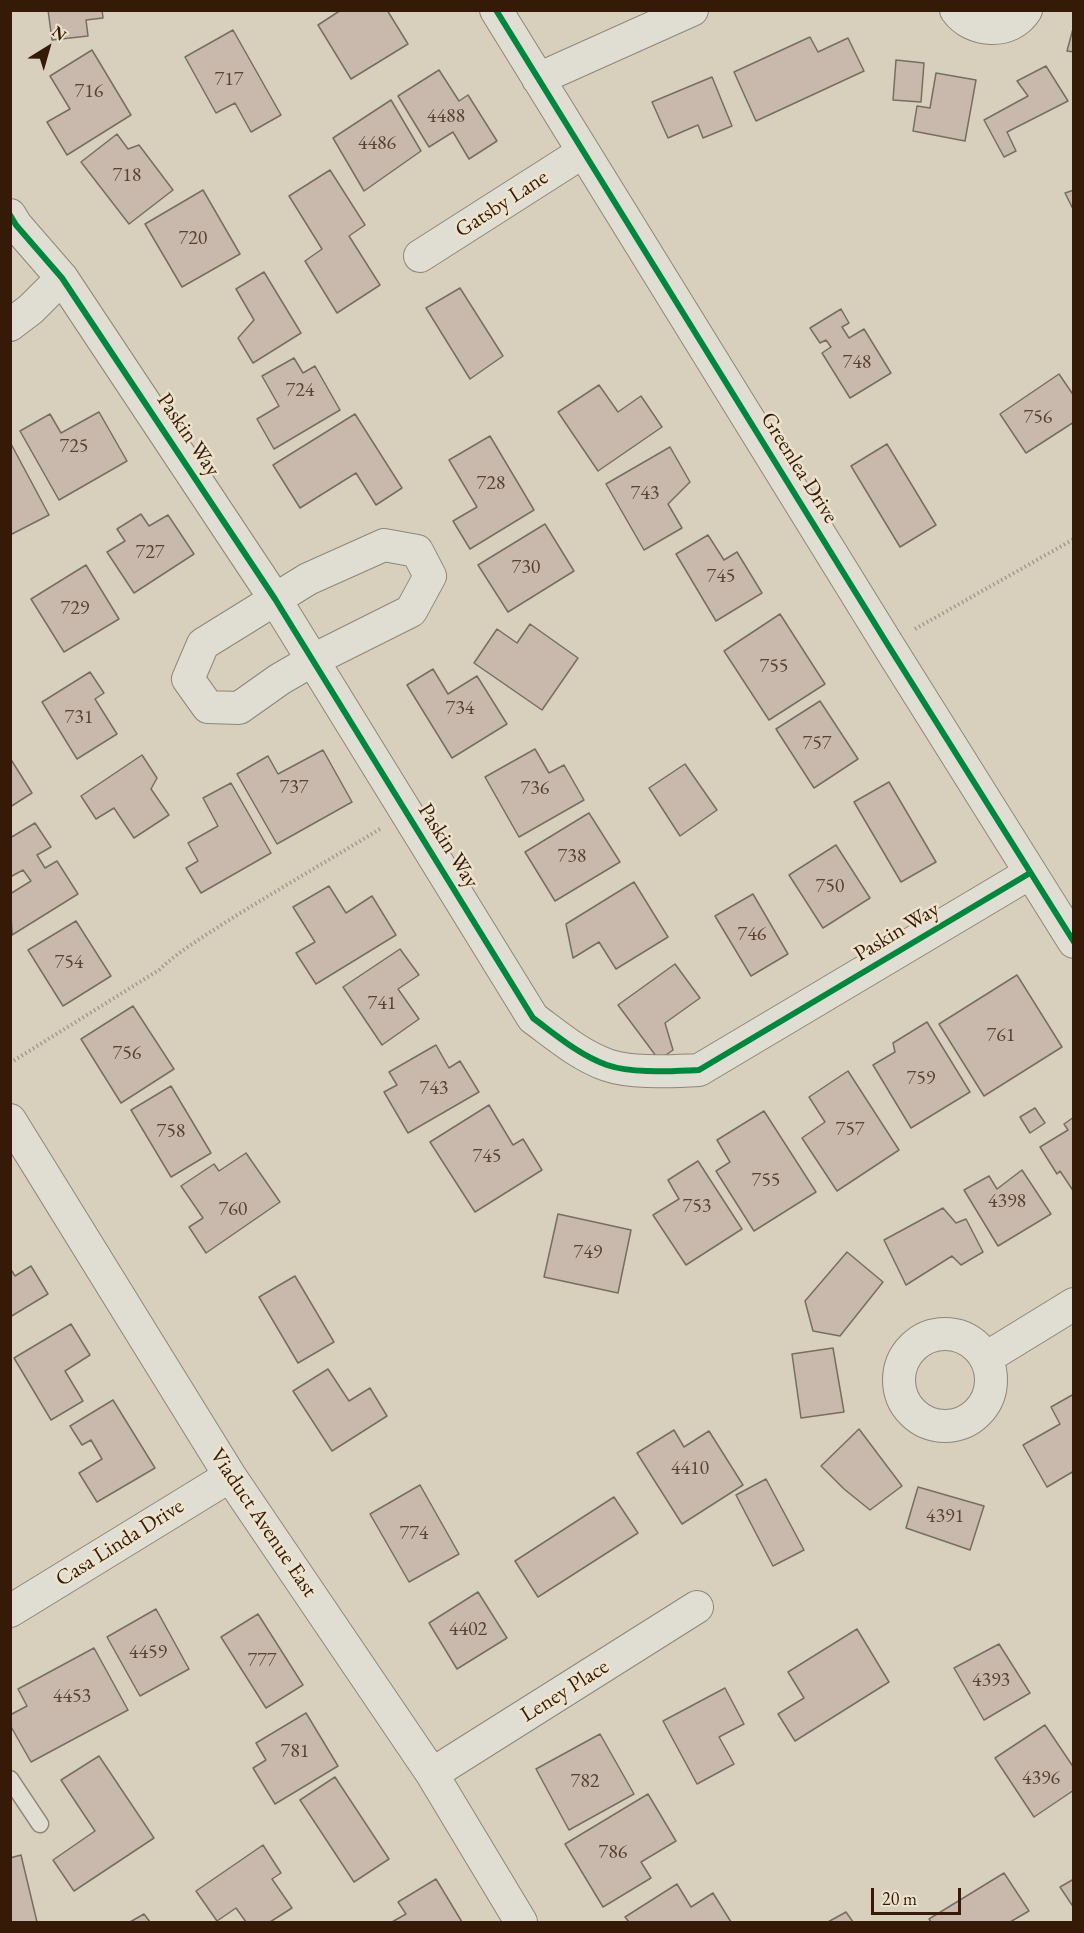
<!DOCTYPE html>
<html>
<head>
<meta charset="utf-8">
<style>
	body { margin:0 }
	#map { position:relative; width:1084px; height:1933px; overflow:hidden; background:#d8d0bd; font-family:"EB Garamond",serif }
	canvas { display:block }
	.frame { position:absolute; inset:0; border:12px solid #351a08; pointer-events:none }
	.north { position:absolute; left:18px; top:18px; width:60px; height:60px; -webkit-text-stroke:4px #ede3cc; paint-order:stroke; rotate:37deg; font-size:16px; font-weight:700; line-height:24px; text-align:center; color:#351a08 }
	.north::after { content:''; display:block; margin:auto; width:21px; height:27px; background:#351a08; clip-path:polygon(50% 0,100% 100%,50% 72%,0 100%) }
	.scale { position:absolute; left:871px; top:1888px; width:90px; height:27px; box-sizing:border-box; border:3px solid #351a08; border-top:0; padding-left:8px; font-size:18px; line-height:21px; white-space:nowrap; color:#351a08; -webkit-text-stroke:4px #ede3cc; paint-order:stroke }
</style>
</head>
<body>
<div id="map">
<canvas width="1084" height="1933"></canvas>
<div class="frame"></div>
<div class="north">N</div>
<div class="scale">20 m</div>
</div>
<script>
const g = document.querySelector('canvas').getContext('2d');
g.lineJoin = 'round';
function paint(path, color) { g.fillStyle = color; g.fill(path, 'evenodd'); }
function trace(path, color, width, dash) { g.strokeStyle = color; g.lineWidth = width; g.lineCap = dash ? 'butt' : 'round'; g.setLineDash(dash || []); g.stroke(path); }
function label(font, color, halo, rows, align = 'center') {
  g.font = font + ' "EB Garamond",serif'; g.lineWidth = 5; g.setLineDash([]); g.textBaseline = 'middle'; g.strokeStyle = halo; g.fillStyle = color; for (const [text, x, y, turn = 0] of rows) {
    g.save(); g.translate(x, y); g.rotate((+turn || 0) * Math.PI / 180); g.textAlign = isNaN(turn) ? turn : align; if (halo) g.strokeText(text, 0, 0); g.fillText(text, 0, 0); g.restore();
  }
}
const building = new Path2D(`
	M48 10H102L103 18 86 20 88 36 52 40Z
	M341 10H387L408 44 351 79 318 25Z
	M1074 25V52L1067 51Z
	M233 30 281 115 251 132 235 103 216 113 185 57Z
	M810 37 818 52 848 38 864 71 756 121 734 72Z
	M92 50 131 115 67 155 47 122 70 109 50 76Z
	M896 60 924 63 921 102 893 100Z
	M1046 66 1068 101 1007 132 1016 151 1004 157 984 120 1028 96 1017 81Z
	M439 70 459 101 468 95 497 141 469 159 453 132 429 147 398 96Z
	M936 73 976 80 965 141 913 131 917 106 930 108Z
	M712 77 732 126 703 138 698 125 668 138 652 102Z
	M391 100 421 151 364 191 333 138Z
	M117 134 128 149 139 145 173 190 129 224 81 162Z
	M330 170 365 225 349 236 380 285 337 313 305 261 322 249 289 196Z
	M203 190 240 254 182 287 145 224Z
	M1074 190V211L1065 193Z
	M264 272 301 333 253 363 238 338 254 320 236 289Z
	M460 288 503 356 470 379 426 308Z
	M841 309 849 323 842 327 849 338 864 329 891 373 850 398 822 353 831 347 826 340 820 343 810 328Z
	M294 358 303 373 315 366 340 410 274 449 257 419 279 406 262 376Z
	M1059 374 1074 396V422L1026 453 1000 414Z
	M599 385 618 412 641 396 662 427 598 471 558 412Z
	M99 412 127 461 59 500 20 431 50 414 61 433Z
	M355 414 402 488 376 505 356 473 300 508 273 465Z
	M490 436 534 510 470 549 453 521 477 507 449 460Z
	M10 442 49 515 10 535Z
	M887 444 936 525 900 547 851 466Z
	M670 447 690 482 668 504 682 528 644 550 606 484Z
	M141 514 149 526 168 515 194 554 134 593 107 552 125 541 117 529Z
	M545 524 574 571 508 612 478 565Z
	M708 535 724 560 737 552 762 593 716 621 676 554Z
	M86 565 119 619 64 652 31 599Z
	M780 614 825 684 769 720 724 651Z
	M530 624 578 658 542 710 474 663 497 629 517 643Z
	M433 669 448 694 477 676 507 724 452 758 407 685Z
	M90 672 104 693 95 699 117 734 77 759 42 702Z
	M820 701 858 759 814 788 776 729Z
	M535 749 549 773 564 765 584 800 519 837 485 777Z
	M323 750 352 802 277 844 237 774 268 756 278 774Z
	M142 755 157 778 151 789 169 815 134 838 114 808 96 819 81 796Z
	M10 758 32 793 10 807Z
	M685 764 717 810 680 836 649 788Z
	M889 782 936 862 901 882 854 802Z
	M231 783 271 853 201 893 186 868 198 861 188 843 218 826 203 798Z
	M589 813 620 862 555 901 525 852Z
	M35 823 51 847 37 855 45 868 57 861 78 894 12 935 10 894 31 881 23 870 12 876 10 874V838Z
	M836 845 870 898 823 928 789 875Z
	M634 882 668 937 616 969 599 942 573 958 566 924Z
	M329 886 346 913 372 896 396 935 316 984 296 953 315 942 293 907Z
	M753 894 788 954 751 976 715 916Z
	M76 921 111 976 63 1006 28 950Z
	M400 949 419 975 398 989 419 1019 382 1045 343 987Z
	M675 964 700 998 665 1023 673 1050 659 1060 618 1005Z
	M1017 975 1062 1047 984 1096 939 1024Z
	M133 1006 174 1069 121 1103 81 1039Z
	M927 1022 970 1092 911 1128 873 1065 895 1052 893 1043Z
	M436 1045 449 1068 460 1061 479 1092 408 1133 384 1092 397 1085 389 1072Z
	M848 1071 899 1150 837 1191 802 1138 825 1122 809 1097Z
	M171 1086 211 1153 171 1177 131 1110Z
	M489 1105 513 1145 523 1139 542 1170 475 1212 430 1142Z
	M1035 1108 1045 1123 1030 1133 1020 1117Z
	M764 1111 816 1192 754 1231 716 1171 730 1162 717 1140Z
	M1074 1117V1192L1060 1171 1057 1174 1040 1147 1068 1130 1064 1124Z
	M246 1153 280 1202 206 1253 189 1227 203 1218 181 1186 214 1164 219 1171Z
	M698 1161 742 1229 686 1265 653 1215 679 1199 668 1180Z
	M1022 1170 1051 1214 998 1246 964 1190 989 1176 997 1189Z
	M943 1208 956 1223 966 1219 983 1252 961 1265 952 1256 906 1285 884 1240Z
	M558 1214 631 1230 618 1293 544 1277Z
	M847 1252 883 1282 840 1336 813 1331 805 1301Z
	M31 1266 48 1294 10 1317V1268L15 1276Z
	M295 1276 334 1342 298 1363 259 1297Z
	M71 1324 90 1355 65 1371 83 1401 51 1420 14 1358Z
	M833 1348 844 1412 801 1418 792 1354Z
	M328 1369 349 1401 370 1388 387 1416 332 1451 293 1391Z
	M1074 1394V1471L1047 1487 1023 1445 1060 1424 1051 1407Z
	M113 1400 155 1468 97 1502 79 1473 102 1459 91 1440 82 1445 70 1426Z
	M859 1429 902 1486 870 1510 844 1489 821 1466Z
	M674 1430 684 1447 709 1431 743 1485 682 1524 637 1453Z
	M766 1479 804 1550 773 1566 736 1495Z
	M420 1485 459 1554 409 1582 370 1514Z
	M918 1487 984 1506 970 1550 906 1528Z
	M614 1497 638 1533 538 1597 515 1561Z
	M478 1592 507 1638 457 1669 429 1623Z
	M156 1609 189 1669 140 1696 107 1637Z
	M258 1614 303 1685 266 1708 221 1637Z
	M857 1629 889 1682 795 1741 778 1714 804 1698 788 1672Z
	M999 1644 1030 1693 984 1720 954 1668Z
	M94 1648 128 1710 31 1762 10 1725V1715L27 1706 18 1689Z
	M725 1688 744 1724 719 1737 734 1764 697 1784 663 1721Z
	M306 1713 338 1766 275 1804 253 1768 266 1760 256 1743Z
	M1045 1725 1074 1768V1790L1034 1817 995 1758Z
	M600 1734 634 1794 569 1830 536 1769Z
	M99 1756 154 1838 74 1891 53 1860 95 1831 61 1780Z
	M335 1777 389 1859 354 1882 300 1800Z
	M648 1794 676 1841 641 1862 651 1878 603 1907 565 1844Z
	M263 1845 281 1873 272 1879 292 1908 270 1922H246L236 1908 217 1921 196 1891Z
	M21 1855 37 1922H10V1858Z
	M1004 1873 1029 1911 1010 1922H931L929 1919Z
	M436 1879 462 1922H392L406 1914 398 1902Z
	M1074 1879V1908L1060 1887Z
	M677 1884 691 1907 713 1893 731 1922H629L625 1917Z
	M846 1912 853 1922H828Z
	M144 1914 150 1922H130Z`);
paint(building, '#c9b9ac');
trace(building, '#766e62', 1.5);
const service = new Path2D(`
	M10 1779 40 1824`);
const minor = new Path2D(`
	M496 10 888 645 1074 942
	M956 10C972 33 1011 35 1026 10
	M538 79 692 10
	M10 215 16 225 62 278 275 599 533 1018C556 1035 579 1055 607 1065 633 1074 672 1071 699 1070L1030 873
	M420 256 583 152
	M10 325 31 309 62 278
	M384 545 417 551 430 576 411 611 313 660 280 679 239 708 208 707 188 679 203 644 308 579Z
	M10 1120 230 1476 432 1774 521 1922
	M899 1380a46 46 0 1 1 92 0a46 46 0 1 1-92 0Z
	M986 1358 1074 1304
	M10 1611 230 1476
	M432 1774 697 1607`);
trace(service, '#8e8679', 19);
trace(minor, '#8e8679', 34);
trace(new Path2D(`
	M915 629 1074 539
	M10 1063 159 970C179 951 203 937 226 922 277 890 329 860 380 829`), '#a19a92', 4, [1.5, 3]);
trace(service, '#e0ddd3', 16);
trace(minor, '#e0ddd3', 32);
trace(new Path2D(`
	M496 10 888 645 1074 942
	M10 215 16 225 62 278 275 599 533 1018C556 1035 579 1055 607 1065 633 1074 672 1071 699 1070L1030 873`), '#00873e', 6);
label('20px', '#5a4231', null, [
	["717",229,80],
	["716",89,92],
	["4488",446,117],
	["4486",377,144],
	["718",127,176],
	["720",193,239],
	["748",857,363],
	["724",300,391],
	["756",1038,418],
	["725",74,447],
	["728",491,484],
	["743",645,494],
	["727",150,553],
	["730",526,568],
	["745",721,577],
	["729",75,609],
	["755",774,667],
	["734",460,709],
	["731",79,718],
	["757",817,744],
	["737",294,788],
	["736",535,789],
	["738",572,857],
	["750",830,887],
	["746",752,935],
	["754",69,963],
	["741",382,1004],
	["761",1001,1036],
	["756",127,1054],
	["759",921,1079],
	["743",434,1089],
	["757",850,1130],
	["758",171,1132],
	["745",487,1157],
	["755",766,1181],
	["4398",1007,1202],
	["753",697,1207],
	["760",233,1210],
	["749",588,1253],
	["4410",690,1469],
	["4391",945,1517],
	["774",414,1534],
	["4402",468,1630],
	["4459",148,1653],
	["777",262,1661],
	["4393",991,1681],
	["4453",72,1697],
	["781",295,1752],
	["4396",1041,1779],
	["782",585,1782],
	["786",613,1853]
]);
label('22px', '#351a08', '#ede3cc', [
	["Gatsby Lane",502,204,-33],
	["Paskin Way",188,435,56],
	["Greenlea Drive",799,468,58],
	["Paskin Way",448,846,58],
	["Paskin Way",897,932,-31],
	["Viaduct Avenue East",263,1523,56],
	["Casa Linda Drive",120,1543,-32],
	["Leney Place",565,1691,-32]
]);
</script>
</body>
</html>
